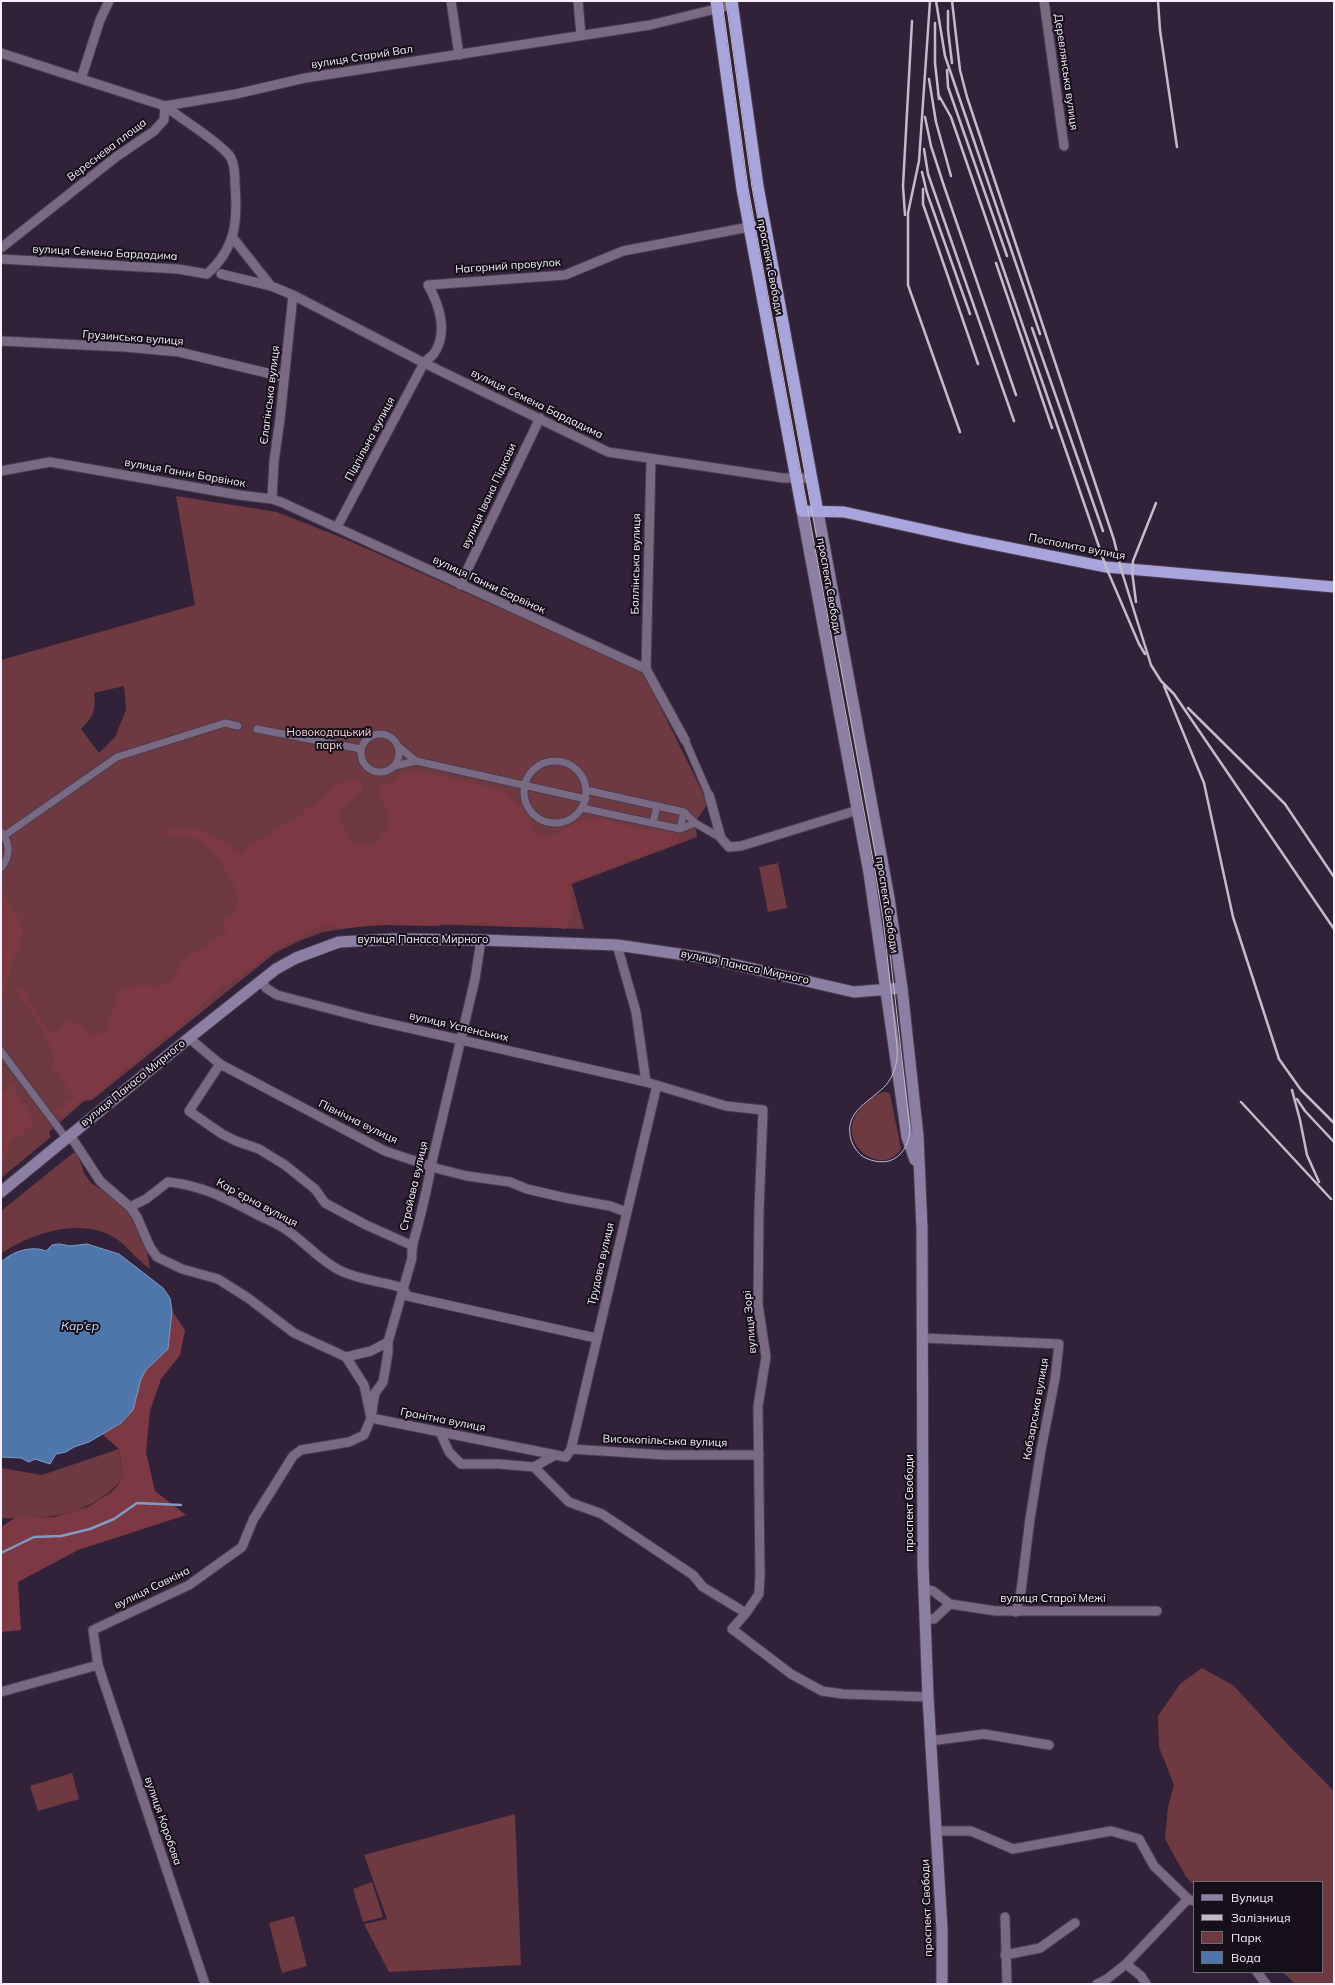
<!DOCTYPE html>
<html>
<head>
<meta charset="utf-8">
<style>
	body { margin:0 }
	#map { position:relative; width:1335px; height:1985px; overflow:hidden; background:#312239; font-family:Mulish,sans-serif }
	canvas { display:block }
	.frame { position:absolute; inset:0; border:2px solid #f9f0ff; pointer-events:none }
	.legend { position:absolute; left:1193px; top:1881px; width:130px; height:92px; box-sizing:border-box; background:#150f19; border:1px solid #706975; margin:0; padding:5px 7px; list-style:none; font-size:12px; color:#f9f0ff }
	.legend li { display:flex; align-items:center; gap:8px; height:20px }
	.legend b { width:20px; border:1px solid #706975 }
</style>
</head>
<body>
<div id="map">
<canvas width="1335" height="1985"></canvas>
<div class="frame"></div>
<ul class="legend">
<li><b style="height:5px;background:#8b7fa4"></b>Вулиця</li>
<li><b style="height:5px;background:#c5bacb"></b>Залізниця</li>
<li><b style="height:11px;background:#6e3940"></b>Парк</li>
<li><b style="height:11px;background:#4e76aa"></b>Вода</li>
</ul>
</div>
<script>
const g = document.querySelector('canvas').getContext('2d');
g.lineJoin = 'round';
function paint(path, color) { g.fillStyle = color; g.fill(path, 'evenodd'); }
function trace(path, color, width, dash) { g.strokeStyle = color; g.lineWidth = width; g.lineCap = dash ? 'butt' : 'round'; g.setLineDash(dash || []); g.stroke(path); }
function label(font, color, halo, rows, align = 'center') {
  g.font = font + ' Mulish,sans-serif'; g.lineWidth = 4; g.setLineDash([]); g.textBaseline = 'middle'; g.strokeStyle = halo; g.fillStyle = color; for (const [text, x, y, turn = 0] of rows) {
    g.save(); g.translate(x, y); g.rotate((+turn || 0) * Math.PI / 180); g.textAlign = isNaN(turn) ? turn : align; if (halo) g.strokeText(text, 0, 0); g.fillText(text, 0, 0); g.restore();
  }
}
paint(new Path2D(`
	M176 496 277 512 345 539 643 672 708 803 695 823 697 837 572 884 584 929 385 923 323 932 299 941 275 953 92 1100 84 1101 49 1132 51 1137 1 1178V660L195 605ZM124 686 126 710 115 737 99 753 81 729C93 717 96 711 94 693Z
	M778 863 787 908 768 912 759 867Z
	M886 1092 890 1094 901 1149C881 1181 827 1137 865 1104 872 1098 877 1093 886 1092Z
	M77 1152 84 1173 91 1183 126 1205 144 1234 150 1269C138 1261 130 1249 118 1240 85 1216 32 1232 1 1254V1211L73 1153Z
	M119 1449 123 1478C92 1516 47 1520 1 1518V1468L42 1475Z
	M1202 1668 1234 1686 1291 1748 1334 1791V1984H1295L1283 1972H1322V1882H1194V1885L1186 1877 1165 1839 1168 1807 1174 1785 1159 1747 1158 1716 1180 1684Z
	M72 1773 79 1799 38 1811 30 1786Z
	M515 1814 521 1965 389 1972 364 1924 387 1919 364 1855Z
	M372 1882 383 1917 363 1922 353 1889Z
	M294 1916 307 1966 282 1973 269 1923Z`), '#6e3940');
paint(new Path2D(`
	M413 770 486 786 507 794 523 808 531 818 535 831 542 836 555 834 582 820 599 818 634 827 673 832 681 835 677 843 672 845 570 883C571 896 576 919 565 929L544 925 527 927 499 926 480 922 472 925 449 923 437 926 383 925 342 928 327 925 314 929 267 955 254 966 218 990 177 1028 140 1056 95 1096 80 1101 65 1114 53 1115 54 1111 75 1098 54 1068V1053L39 1023 20 996 17 986 24 991 49 1033 57 1032 69 1021C79 1021 87 1038 99 1034 115 1027 109 1002 122 992 137 979 151 990 166 984 175 981 177 971 183 963 188 955 218 938 227 931L222 920 238 909 236 889 223 864 206 845 194 837 168 835 169 829H198L242 853 248 847 303 813 324 797 338 783 354 779 362 782 363 790C358 798 351 800 344 806 333 816 347 834 353 843 369 852 388 837 389 820 390 811 382 803 379 795L380 787 388 783 392 784C400 780 398 773 413 770Z
	M1 893 20 920 23 928 22 938 13 960 1 1006Z
	M12 1084 35 1124 13 1140 1 1165V1095Z
	M172 1311 185 1330 180 1355 161 1379 150 1411 146 1452 155 1491 186 1515 78 1550 18 1582 21 1630 1 1632V1527L15 1518 54 1517 88 1507 113 1491 123 1478 119 1449 102 1434 121 1423 133 1410 141 1379 146 1370 168 1349Z`), '#7c3944');
const water = new Path2D(`
	M60 1244 70 1246 87 1244 119 1254 163 1288 170 1298 172 1311 168 1349 146 1370 141 1379 133 1410 121 1423 89 1442 74 1447 66 1452 56 1454 50 1464 35 1459 29 1462 21 1458 1 1457V1262C12 1252 31 1245 46 1251L52 1245Z`);
paint(water, '#4e76aa');
trace(water, '#819bc4', 1);
trace(new Path2D(`
	M1 1553 34 1537 61 1536 90 1529 114 1519 137 1503 181 1505`), '#819bc4', 2.5);
const pedestrian = new Path2D(`
	M257 729 361 749
	M361 753a19 19 0 1 1 38 0a19 19 0 1 1-38 0Z
	M685 740 709 795
	M399 747 416 761 586 799
	M524 792a31 31 0 1 1 62 0a31 31 0 1 1-62 0Z
	M395 766 416 761
	M582 808 680 829 684 812 586 790
	M684 812 695 823 721 838
	M653 823 657 806
	M680 829 695 823
	M1 832C11 843 10 857 1 868
	M1 838 117 757 225 723 238 726
	M1 1051 66 1138`);
const minor = new Path2D(`
	M451 1 459 55
	M578 1 581 35
	M1044 1 1064 146
	M1 53 165 106 236 94 305 78 650 25 732 5
	M81 79 100 20 109 1
	M233 238 271 286
	M1 248 116 157 154 131 164 120 165 106
	M1 259 178 269 207 274C236 248 238 221 235 184 235 176 234 161 229 155 214 138 184 121 165 106
	M221 274 271 286 293 295 424 363 608 452 783 478H812
	M1 341 124 347 179 352 284 377
	M1 471 50 462 239 495 272 499 281 502 646 669 685 740
	M272 499 274 461 280 419 293 295
	M337 527 424 363C427 359 433 356 435 352 448 331 439 304 428 285L565 275 623 251 765 224
	M460 585 540 418
	M646 669 651 459
	M709 795 721 838 729 847 741 846 858 810
	M617 945 636 1012 646 1082
	M262 981 266 988 277 995 369 1019 646 1082 726 1106 763 1110 759 1211 758 1304 766 1357 758 1406 760 1575 759 1594 746 1613 732 1629 791 1674 822 1691 843 1694 928 1697
	M189 1038 220 1064 385 1151 439 1169 467 1176 510 1182 527 1189 566 1198 610 1206 626 1212
	M220 1064 189 1111 222 1134 236 1141 259 1149 285 1165 315 1189 325 1203 366 1225 411 1245
	M70 1135 100 1181 130 1207 137 1217 150 1247 157 1257 182 1269 218 1279 248 1298 294 1333 346 1357 371 1351 388 1342
	M130 1207 146 1199 168 1182C202 1185 229 1200 258 1215 268 1220 279 1224 288 1231 306 1243 319 1260 339 1270 358 1280 382 1281 403 1288L407 1296 596 1338
	M923 1338 1059 1344 1055 1379 1041 1450 1030 1519 1021 1591 1016 1612
	M346 1357 364 1385 371 1418 566 1457 571 1449 657 1085
	M440 1432 449 1452 461 1464H499L534 1467 569 1502 602 1514 693 1575 703 1587 746 1613
	M571 1449 666 1455H759
	M534 1467 555 1455
	M924 1589 933 1591 950 1604 996 1611H1157
	M925 1619H934L950 1604
	M1 1692 98 1665
	M930 1741 984 1734 1049 1745
	M936 1831H971L1013 1849 1111 1831 1139 1839 1154 1866 1188 1899 1194 1901
	M1005 1917 1007 1984
	M1005 1955 1040 1948 1075 1923
	M1126 1964 1141 1976 1146 1984
	M1257 1972 1266 1984
	M205 1984 98 1665 93 1630 189 1585 242 1547 253 1520 293 1456 301 1450 349 1442 364 1435 371 1418 375 1393 383 1382 388 1353V1342L412 1258C411 1244 415 1238 418 1225 423 1205 428 1186 431 1166L475 979 481 940
	M1097 1984 1107 1979 1126 1964 1188 1899`);
const secondary = new Path2D(`
	M802 511 869 873 907 1137 915 1160
	M818 512 889 898 902 988 918 1136 922 1229 923 1564 928 1697 942 1929V1984
	M1 1192 189 1038 276 969 296 958 339 942 394 939 481 940 617 945 706 958 854 992 902 988`);
const trunk = new Path2D(`
	M716 1 742 189 802 511 844 512 966 539 1106 567 1334 587
	M732 1 758 186 818 512`);
trace(pedestrian, '#4a3d50', 9);
trace(minor, '#4a3d50', 11);
trace(secondary, '#4a3d50', 13);
trace(trunk, '#4a3d50', 13);
trace(pedestrian, '#7a6983', 7);
trace(minor, '#7a6983', 9);
trace(secondary, '#8b7fa4', 11);
trace(trunk, '#a8a4dc', 11);
trace(new Path2D(`
	M722 1 748 188 875 871 883 918 897 1046C898 1059 896 1070 889 1081 876 1100 846 1107 850 1135 851 1143 856 1151 862 1156 870 1161 880 1163 889 1161 902 1157 909 1144 910 1130L884 901 752 187 726 1`), '#c5bacb', 1);
trace(new Path2D(`
	M930 1 919 161 908 213V285L960 432
	M936 1 945 56 1040 334
	M952 1 960 70 967 97 1114 540 1121 569 1151 665 1161 681 1174 694 1334 929
	M1158 1 1160 30 1177 147
	M948 11V30L952 63
	M935 23V63L939 99
	M947 70 948 87 1007 256
	M929 79 936 122 951 176
	M938 94 951 117 1106 567 1139 644 1145 654
	M925 117 931 146 944 186 1016 395
	M924 149 928 174 1014 421
	M922 172 927 193 970 314
	M923 189V204L978 364
	M905 215 903 186 912 21
	M996 263 1052 428
	M1032 328 1103 531
	M1136 602 1132 571 1133 561 1156 503
	M1164 686 1204 783 1233 917 1279 1059 1301 1090 1334 1123
	M1188 708 1285 804 1334 877
	M1292 1090 1300 1120 1307 1155 1319 1182
	M1297 1099 1305 1111 1334 1142
	M1241 1102 1331 1199`), '#c5bacb', 2.5);
label('11px', '#f9f0ff', '#150f19', [
	["вулиця Старий Вал",362,57,-9],
	["Деревлянська вулиця",1066,72,82],
	["Вереснева площа",107,150,-37],
	["вулиця Семена Бардадима",105,253,3],
	["Нагорний провулок",508,266,-4],
	["проспект Свободи",770,267,79],
	["Грузинська вулиця",133,338,4],
	["Єлагінська вулиця",270,395,-83],
	["вулиця Семена Бардадима",537,404,26],
	["Підпільна вулиця",370,439,-62],
	["вулиця Ганни Барвінок",185,473,10],
	["вулиця Івана Підкови",489,496,-65],
	["Посполита вулиця",1077,547,11],
	["Баллінська вулиця",636,564,-89],
	["вулиця Ганни Барвінок",489,585,25],
	["проспект Свободи",829,586,80],
	["проспект Свободи",887,905,81],
	["вулиця Панаса Мирного",423,940],
	["вулиця Панаса Мирного",745,967,12],
	["вулиця Успенських",459,1027,13],
	["вулиця Панаса Мирного",133,1083,-39],
	["Північна вулиця",358,1122,26],
	["Стройова вулиця",414,1186,-77],
	["Карʼєрна вулиця",257,1203,28],
	["Трудова вулиця",601,1264,-77],
	["вулиця Зорі",750,1322,-95],
	["Кобзарська вулиця",1036,1409,-80],
	["Гранітна вулиця",443,1420,11],
	["Високопільська вулиця",665,1441,2],
	["проспект Свободи",910,1503,-90],
	["вулиця Савкіна",152,1588,-26],
	["вулиця Старої Межі",1053,1599],
	["вулиця Коробова",163,1821,71],
	["проспект Свободи",927,1908,-92]
]);
label('11px', '#ffd3d7', '#150f19', [
	["Новокодацький",329,733],
	["парк",329,746]
]);
label('italic 12px', '#c8e0fe', '#150f19', [
	["Кар’єр",80,1326]
]);
</script>
</body>
</html>
